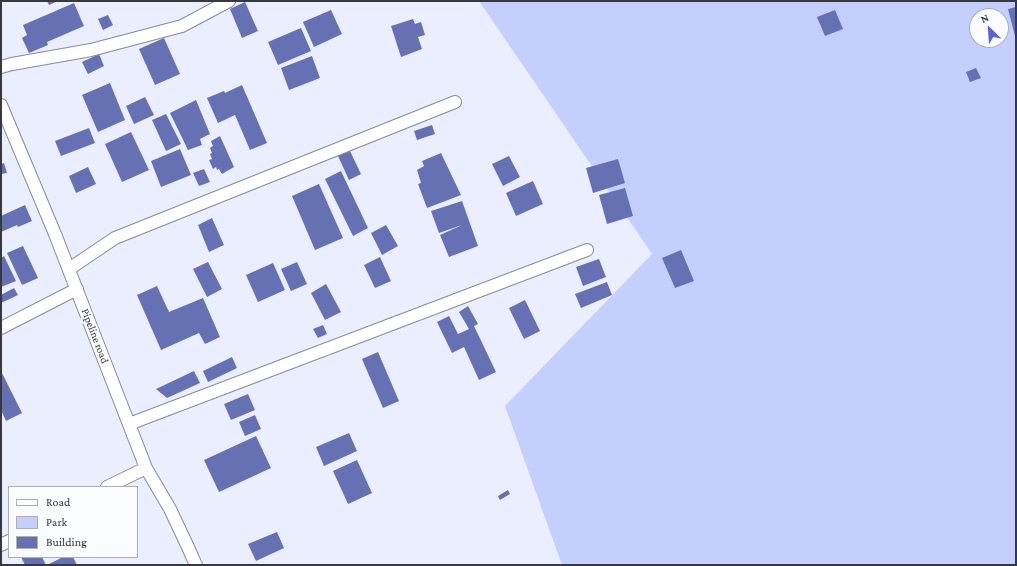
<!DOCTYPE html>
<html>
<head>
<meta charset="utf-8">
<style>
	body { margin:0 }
	#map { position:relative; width:1017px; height:566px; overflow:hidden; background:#eaeefe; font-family:"Crimson Pro",serif }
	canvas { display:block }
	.frame { position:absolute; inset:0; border:2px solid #38393f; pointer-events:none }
	.legend { position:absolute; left:8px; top:486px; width:130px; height:72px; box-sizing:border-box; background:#fbfcff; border:1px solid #adaeb2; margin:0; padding:5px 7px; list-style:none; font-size:12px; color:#38393f }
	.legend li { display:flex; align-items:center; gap:8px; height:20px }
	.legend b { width:20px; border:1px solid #adaeb2 }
	.north { position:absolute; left:969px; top:8px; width:40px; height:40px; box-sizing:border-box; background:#fbfcff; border:1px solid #adaeb2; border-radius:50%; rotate:335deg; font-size:11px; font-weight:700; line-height:16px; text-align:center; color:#38393f }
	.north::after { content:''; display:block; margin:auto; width:14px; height:18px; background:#5962d9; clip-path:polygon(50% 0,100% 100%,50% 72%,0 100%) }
</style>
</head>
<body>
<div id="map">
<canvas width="1017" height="566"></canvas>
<div class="frame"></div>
<ul class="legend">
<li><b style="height:5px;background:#fff"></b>Road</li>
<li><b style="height:11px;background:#c5cffd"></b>Park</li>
<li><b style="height:11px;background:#6671b4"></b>Building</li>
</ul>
<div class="north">N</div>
</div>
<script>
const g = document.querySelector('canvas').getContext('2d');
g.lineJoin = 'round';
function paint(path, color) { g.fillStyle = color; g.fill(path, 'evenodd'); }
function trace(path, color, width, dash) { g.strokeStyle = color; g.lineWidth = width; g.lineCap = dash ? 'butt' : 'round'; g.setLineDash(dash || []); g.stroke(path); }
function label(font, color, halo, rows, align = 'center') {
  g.font = font + ' "Crimson Pro",serif'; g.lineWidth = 4; g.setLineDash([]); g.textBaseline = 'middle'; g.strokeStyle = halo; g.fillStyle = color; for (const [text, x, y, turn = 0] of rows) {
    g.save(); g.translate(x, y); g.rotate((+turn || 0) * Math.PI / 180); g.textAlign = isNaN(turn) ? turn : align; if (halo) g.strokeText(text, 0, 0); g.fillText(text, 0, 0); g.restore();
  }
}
paint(new Path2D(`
	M479 1H1016V565H562L505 406 652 254ZM977 16H1001V40H977Z`), '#c5cffd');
paint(new Path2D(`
	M47 1H58L49 5Z
	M245 2 258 31 242 38 230 9Z
	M74 3 84 26 47 42 48 45 29 53 22 38 27 35 23 25Z
	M1016 7V36H1015L1008 9Z
	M331 10 342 34 314 47 303 22Z
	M835 10 843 29 825 36 817 17Z
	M108 15 113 25 103 30 98 19Z
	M413 19 415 24 421 22 425 35 418 37 422 49 401 57 391 26Z
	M301 28 311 51 278 65 268 42Z
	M164 38 180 74 155 85 139 49Z
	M99 54 104 66 88 74 82 62Z
	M312 56 320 78 289 90 281 68Z
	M976 68 981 78 970 82 966 72Z
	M110 83 125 120 98 132 82 95Z
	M242 85 267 143 250 150 235 115 218 123 207 98 224 91 225 93Z
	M145 97 154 115 134 124 126 106Z
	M196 100 210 134 200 139 202 145 188 150 170 113Z
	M166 114 181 144 166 151 152 120Z
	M432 125 435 134 417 140 414 131Z
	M89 128 95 143 61 156 55 141Z
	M131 132 149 170 122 182 105 144Z
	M220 136 234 167 222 174 219 169 217 170 216 167 213 169 209 160 212 159 210 154 212 153 210 148 213 146 211 141Z
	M180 149 191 175 161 187 151 161Z
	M350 151 361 174 349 180 338 156Z
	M441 153 461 195 427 208 418 184 421 183 417 170 424 166 422 161Z
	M509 156 520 177 503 186 492 164Z
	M618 159 625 183 593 193 586 168Z
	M4 163 7 173 1 174V164Z
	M88 167 96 184 76 193 69 176Z
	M204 169 210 182 199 186 193 173Z
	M341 171 368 228 353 236 325 179Z
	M533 181 543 204 516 216 506 193Z
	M319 184 343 238 315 250 292 196Z
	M625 188 633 216 607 224 599 195Z
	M462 201 478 246 449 257 440 235 462 225 439 233 431 211Z
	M25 205 32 221 18 227 17 225 1 232V216Z
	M212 218 224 245 209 252 198 225Z
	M386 225 398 246 382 255 371 233Z
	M23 246 38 278 22 285 7 253Z
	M681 250 694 281 675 288 662 258Z
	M4 256 16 281 1 287V258Z
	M380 257 391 281 375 288 364 265Z
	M599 259 606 277 583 286 576 267Z
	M208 262 222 289 207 297 193 269Z
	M297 262 307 284 291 291 281 269Z
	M273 263 285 290 258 302 246 275Z
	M607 282 612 295 581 308 575 294Z
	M326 284 341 312 325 320 311 293Z
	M157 286 169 312 203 298 220 337 205 344 199 333 161 350 137 295Z
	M14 288 18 295 1 303V295Z
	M525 300 540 331 524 339 509 308Z
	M468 306 478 324 474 326 496 372 479 380 464 347 452 353 437 322 449 316 458 334 469 329 459 312Z
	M323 325 327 334 318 338 313 329Z
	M378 352 399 401 383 408 362 359Z
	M232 357 237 368 208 382 203 371Z
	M1 371 22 413 6 421 1 410Z
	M194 371 200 383 167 398 156 389Z
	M248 394 255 410 231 420 224 404Z
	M255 415 261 429 245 436 239 422Z
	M349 433 357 451 324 466 316 447Z
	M256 436 271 468 219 492 204 460Z
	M357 460 372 493 348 504 333 471Z
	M508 490 510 494 500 500 498 496Z
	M277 532 284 548 256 561 248 544Z
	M21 557H42L46 565H25Z
	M63 557H73L77 565H47Z`), '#6671b4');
const minor = new Path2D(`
	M1 67 12 64 91 50 182 26 229 1
	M1 105 55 234 146 468 170 509 187 545 196 565
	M69 269 115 238 455 102
	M1 328 77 289
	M129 424 587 250
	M107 487 146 468
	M1 545 9 541`);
trace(minor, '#878a99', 14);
trace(minor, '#fff', 12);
label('11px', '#38393f', '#fbfcff', [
	["Pipeline road",95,336,69]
]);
</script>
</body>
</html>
